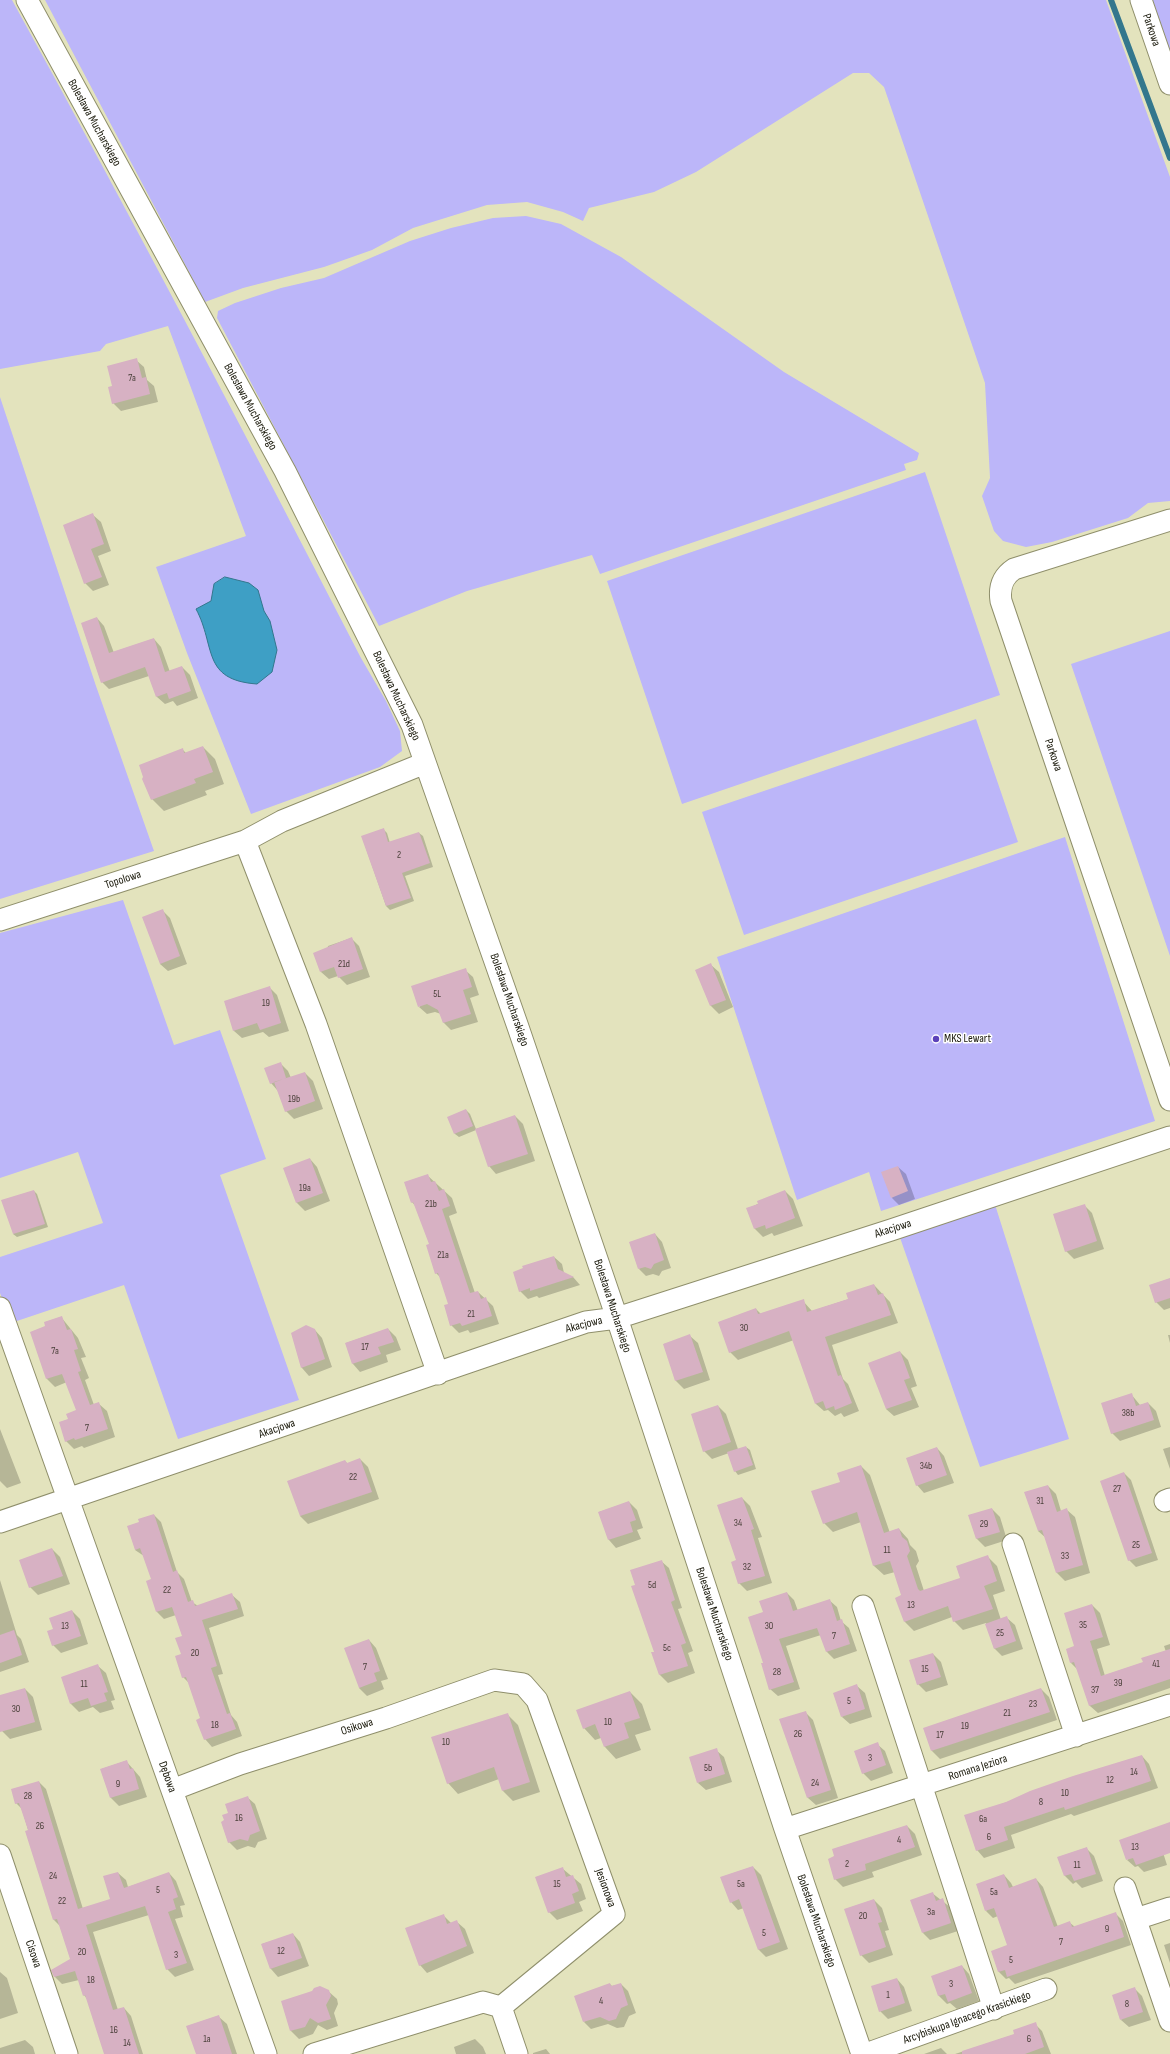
<!DOCTYPE html>
<html>
<head>
<meta charset="utf-8">
<style>
	body { margin:0 }
	canvas { display:block; background:#e3e3bd }
</style>
</head>
<body>
<canvas width="1170" height="2054"></canvas>
<script>
const g = document.querySelector('canvas').getContext('2d');
g.lineJoin = 'round';
function paint(path, color) { g.fillStyle = color; g.fill(path, 'evenodd'); }
function trace(path, color, width, dash) { g.strokeStyle = color; g.lineWidth = width; g.lineCap = dash ? 'butt' : 'round'; g.setLineDash(dash || []); g.stroke(path); }
function label(font, color, halo, rows, align = 'center') {
  g.font = font + ' "Sofia Sans Condensed",sans-serif'; g.lineWidth = 3; g.setLineDash([]); g.textBaseline = 'middle'; g.strokeStyle = halo; g.fillStyle = color; for (const [text, x, y, turn = 0] of rows) {
    g.save(); g.translate(x, y); g.rotate((+turn || 0) * Math.PI / 180); g.textAlign = isNaN(turn) ? turn : align; if (halo) g.strokeText(text, 0, 0); g.fillText(text, 0, 0); g.restore();
  }
}
paint(new Path2D(`
	M0 0H12C132 218 247 437 361 658L386 701 400 731 402 751 380 767 251 814 187 653 156 567 246 536 168 326 106 344 100 351 0 369Z
	M45 0H1106L1170 177V501L1148 503 1128 518 1052 542 1026 547 1003 541 994 531 982 496 990 478 985 383 884 87 869 73H853L696 172 654 192 589 208 583 221 563 212 527 202 487 205 413 228 372 250 324 267 243 288 205 302Z
	M1151 0H1170V55Z
	M526 216 561 224 621 257 784 372 919 453 917 460 904 464 906 470 600 574 592 555 467 591 379 626 217 318 218 311 235 303 281 288 324 278 410 241 451 228 493 218Z
	M0 397 96 686 154 851 0 899Z
	M925 472 1000 695 682 804 607 581Z
	M1170 631V956L1071 664Z
	M976 719 1018 842 744 935 702 812Z
	M1065 837 1155 1121 881 1211 869 1172 797 1200 717 957Z
	M123 900 174 1045 220 1030 266 1159 220 1175 299 1400 178 1439 124 1285 11 1323 0 1293V1257L103 1223 78 1152 0 1178V933Z
	M992 1195 1069 1439 980 1467 897 1229Z`), '#bcb6f9');
const water = new Path2D(`
	M225 577 249 583 258 590 264 611 270 621 277 650 272 672 257 684C201 680 216 646 196 609L211 601 214 584Z`);
paint(water, '#3e9fc5');
trace(water, '#33778d', 1);
paint(new Path2D(`
	M136 360 144 367 147 380 154 386 158 402 121 411 113 403V387Z
	M93 515 101 522 111 551 98 556 109 585 93 591 85 583Z
	M97 618 104 626 114 653 154 639 161 647 170 672 182 667 190 675 198 698 177 706 173 701 165 704 157 697 149 676 109 689 102 682Z
	M203 747 215 759 224 784 205 791 207 795 164 811 152 799 183 750 186 753Z
	M383 829 387 833 390 843 419 833 423 836 433 867 405 876 414 901 390 910 386 906 362 837Z
	M163 911 170 918 187 964 168 971 160 964Z
	M351 938 359 946 370 977 347 985 338 976 329 979 321 972 328 946Z
	M711 965 719 972 733 1007 719 1014 711 1006 697 970Z
	M465 970 473 977 479 995 470 998 478 1022 451 1030 443 1022 441 1014 435 1012 427 1014 419 1007Z
	M269 987 277 995 289 1031 269 1037 263 1032 242 1038 234 1031 225 1002Z
	M280 1063 288 1071 291 1078 305 1073 313 1081 323 1109 294 1119 286 1111 278 1091 271 1083Z
	M466 1110 470 1114 476 1129 515 1116 523 1124 535 1161 496 1174 489 1166 476 1130 459 1137 455 1134 449 1117Z
	M310 1159 317 1167 330 1201 305 1211 297 1203 284 1169Z
	M898 1167 906 1174 915 1199 899 1205 892 1198Z
	M427 1175 452 1198 457 1213 449 1216 475 1293 478 1292 493 1306 499 1324 470 1333 468 1330 459 1333 451 1325 449 1305 441 1278 436 1273 430 1244 416 1207 412 1202Z
	M34 1191 37 1194 48 1227 17 1237 13 1234Z
	M785 1191 793 1199 803 1226 774 1236 772 1233 763 1237 755 1229 747 1209Z
	M1084 1205 1092 1213 1104 1249 1074 1259 1066 1251Z
	M655 1234 662 1242 671 1268 662 1271 659 1276 653 1274 646 1276 639 1269Z
	M554 1257 562 1264 564 1273 573 1277 580 1285 539 1298 537 1296 528 1299 520 1291Z
	M1170 1279V1308L1164 1310 1156 1302Z
	M874 1285 890 1302 898 1323 832 1345 843 1379 848 1384 859 1411 844 1417 841 1413 835 1416 828 1410 824 1411 816 1404 794 1340 738 1360 730 1352 756 1309 761 1314 803 1301 812 1311 849 1299Z
	M61 1317 78 1338 86 1357 81 1358 89 1378 85 1380 94 1405 99 1404 107 1411 115 1437 84 1448 82 1446 74 1449 66 1441 69 1419 77 1411 67 1382 55 1387 47 1379 31 1333 46 1327Z
	M314 1329 322 1338 332 1367 309 1376 302 1368 292 1334Z
	M388 1329 396 1337 401 1350 386 1355 388 1362 360 1372 353 1364 346 1343Z
	M1168 1335H1170V1343Z
	M690 1336 698 1343 710 1380 684 1389 676 1381 664 1344Z
	M900 1352 908 1360 917 1386 911 1388 919 1407 894 1416 886 1409Z
	M1131 1394 1140 1405 1148 1403 1156 1411 1161 1427 1120 1441 1112 1433Z
	M718 1406 726 1414 738 1449 746 1447 750 1450 756 1469 738 1475 735 1471 729 1453 712 1459 704 1451Z
	M0 1429 21 1483 7 1488 0 1481Z
	M1170 1447V1469L1163 1449Z
	M937 1448 944 1456 954 1483 924 1493 917 1485Z
	M360 1459 368 1467 379 1499 308 1524 300 1516 345 1461 348 1464Z
	M861 1466 870 1475 890 1533 899 1529 908 1539 910 1545 916 1551 919 1561 916 1566 924 1591 962 1579 987 1556 997 1566 1005 1591 993 1595 1001 1620 1007 1618 1015 1625 1023 1649 1002 1656 994 1648 986 1623 963 1630 954 1621 952 1617 914 1631 905 1622 902 1596 895 1572 884 1575 874 1566 861 1522 833 1532 824 1523 841 1482Z
	M1124 1473 1131 1480 1158 1560 1136 1567 1129 1560Z
	M1048 1486 1056 1494 1061 1511 1067 1510 1075 1517 1090 1573 1065 1581 1057 1573 1046 1538 1038 1531Z
	M742 1498 750 1506 762 1537 758 1538 772 1583 747 1591 739 1583 737 1561Z
	M629 1502 637 1510 643 1528 637 1530 641 1539 616 1548 609 1540 599 1512Z
	M992 1509 1000 1517 1007 1540 985 1547 977 1539 970 1516Z
	M154 1515 161 1522 177 1572 184 1579 192 1602 198 1606 232 1595 240 1602 244 1616 209 1628 223 1674 218 1675 231 1715 237 1722 242 1736 212 1747 205 1739 201 1719 189 1683 183 1677V1637L176 1615 164 1619 157 1612 152 1580 144 1556 135 1550 140 1522Z
	M52 1549 60 1557 70 1584 38 1595 30 1587Z
	M661 1561 669 1568 682 1608 678 1609 693 1651 688 1653 695 1673 668 1683 660 1675 653 1653 655 1652 636 1585Z
	M0 1580 17 1635 21 1639 29 1662 0 1672Z
	M787 1593 794 1600 798 1611 829 1600 837 1607 841 1621 849 1628 857 1651 834 1659 827 1652 821 1635 786 1646 800 1689 778 1696 770 1689 765 1663 764 1613Z
	M1092 1605 1100 1613 1110 1645 1097 1649 1105 1676 1144 1663 1166 1652 1164 1646 1170 1644V1688L1098 1713 1090 1706 1078 1670 1071 1663 1075 1647Z
	M72 1611 80 1619 88 1644 61 1653 53 1645 54 1629Z
	M369 1640 376 1648 388 1679 381 1681 384 1689 367 1696 359 1688Z
	M933 1654 941 1662 948 1685 926 1692 918 1684Z
	M98 1666 106 1673 115 1700 111 1701 114 1709 100 1713 93 1707 79 1712 71 1704 62 1678Z
	M857 1686 865 1693 872 1717 850 1724 842 1717Z
	M25 1689 33 1697 42 1730 10 1739 2 1731 0 1723V1696Z
	M1041 1689 1049 1697 1057 1720 940 1759 932 1751 924 1729Z
	M630 1692 642 1704 651 1730 635 1735 641 1750 616 1759 605 1747 601 1738 595 1740 584 1728Z
	M805 1712 813 1720 838 1798 816 1805 808 1798Z
	M508 1715 518 1725 540 1792 513 1801 503 1791 499 1779 458 1794 448 1783Z
	M877 1744 885 1751 893 1773 871 1781 863 1773Z
	M716 1750 724 1757 732 1782 706 1790 698 1783Z
	M1142 1756 1149 1764 1158 1788 1074 1816 1071 1814 1011 1835 1015 1848 984 1858 977 1850 966 1816Z
	M126 1761 140 1777 147 1797 119 1806 111 1798 102 1769Z
	M39 1782 46 1789 83 1909 112 1899 118 1873 126 1880 128 1887 169 1873 176 1881 185 1905 180 1906 183 1917 175 1919 194 1970 175 1977 167 1969 149 1915 93 1932 118 2010 124 2008 131 2016 143 2054H105L87 1999 84 1995 79 1980 62 1984 54 1976 72 1959 61 1927 54 1920 22 1809 16 1803Z
	M247 1797 255 1804 267 1839 258 1842 255 1848 248 1846 237 1850 229 1842 225 1821 229 1814Z
	M907 1826 915 1834 922 1855 872 1872 874 1877 843 1887 835 1879Z
	M1158 1837 1167 1865 1144 1872 1138 1866 1135 1867 1127 1860Z
	M1086 1848 1094 1856 1103 1881 1082 1888 1076 1882 1073 1884 1065 1876 1059 1858Z
	M753 1867 761 1875 788 1949 766 1957 759 1950 744 1908 738 1910 731 1902Z
	M563 1869 581 1884 586 1899 579 1902 583 1911 557 1920 549 1912Z
	M1004 1875 1011 1883 1013 1887 1036 1879 1043 1887 1058 1927 1069 1922 1075 1927 1116 1914 1123 1921 1131 1945 1015 1984 1009 1978 1006 1979 999 1972 992 1952 1009 1946 998 1916 993 1918 986 1911Z
	M932 1893 950 1907 958 1931 930 1940 923 1933Z
	M874 1900 882 1908 889 1930 885 1931 893 1955 869 1963 861 1955Z
	M443 1915 451 1923 457 1922 465 1929 474 1953 427 1973 420 1965Z
	M293 1934 300 1942 309 1966 278 1977 271 1969 262 1944Z
	M1170 1943V1963L1164 1945Z
	M962 1966 969 1974 979 2001 957 2009 950 2003 947 2004 939 1996 932 1977Z
	M0 1972 7 1978 18 2013 0 2019Z
	M897 1979 904 1987 912 2011 888 2019 880 2011Z
	M610 1984 612 1986 621 1984 628 1991 636 2013 629 2016 624 2027 617 2028 608 2024 591 2029 584 2022Z
	M1134 1988 1142 1996 1151 2020 1129 2027 1121 2020Z
	M328 1991 337 1999 338 2004 334 2013 338 2026 327 2030 318 2025 313 2034 299 2039 291 2031 282 2002Z
	M219 2017 227 2024 237 2054H197Z
	M1035 2024 1042 2031 1051 2054H955L1016 2034Z
	M475 2039 483 2047 486 2054H456L454 2047Z
	M25 2040 33 2047 35 2054H0V2048Z
	M941 2048 947 2054H924Z
	M546 2049 550 2054H533V2053Z`), '#0003');
trace(new Path2D(`
	M1111 0 1170 158`), '#33778d', 6);
paint(new Path2D(`
	M137 358 142 378 146 377 150 394 112 404 108 387 112 386 107 366Z
	M93 513 104 544 91 549 102 577 84 584 63 525Z
	M97 617 109 653 154 638 165 672 182 666 191 691 169 699 167 693 156 697 145 667 101 683 81 623Z
	M203 746 213 772 194 779 196 783 151 800 142 779 143 777 139 765 183 748 184 753Z
	M384 828 388 842 419 832 430 863 402 873 411 898 386 906 361 836Z
	M163 909 180 956 160 964 142 917Z
	M352 937 363 969 338 978 334 967 320 972 313 953Z
	M711 963 726 1000 710 1006 695 970Z
	M466 968 472 987 463 990 471 1014 443 1023 438 1010 427 1004 418 1007 411 986Z
	M270 986 281 1023 260 1030 257 1023 233 1031 224 1001Z
	M281 1062 286 1078 270 1084 264 1068Z
	M305 1072 315 1101 285 1112 274 1082Z
	M466 1109 473 1126 454 1134 447 1117Z
	M515 1115 528 1154 488 1167 475 1129Z
	M310 1158 323 1193 296 1203 283 1168Z
	M898 1166 908 1191 891 1198 881 1172Z
	M428 1174 431 1182 435 1181 439 1191 444 1189 450 1206 442 1209 470 1293 478 1291 481 1299 486 1297 492 1316 462 1326 460 1323 450 1326 444 1305 448 1304 438 1273 435 1274 426 1245 429 1244 413 1202 411 1203 404 1182Z
	M34 1190 45 1224 13 1234 1 1200Z
	M785 1190 795 1218 766 1229 765 1225 754 1229 746 1208 758 1204 757 1201Z
	M1085 1204 1097 1241 1065 1252 1053 1214Z
	M655 1233 664 1260 654 1264 651 1269 645 1267 638 1269 629 1242Z
	M554 1256 558 1269 574 1277 530 1291V1288L519 1292 513 1272 523 1268 522 1266Z
	M1170 1278V1298L1155 1303 1149 1285Z
	M874 1284 878 1295 883 1293 891 1315 825 1337 838 1376 841 1375 852 1403 835 1410 834 1406 826 1409 823 1401 815 1404 789 1331 729 1353 718 1322 756 1308 758 1314 804 1299 807 1312 848 1299 846 1293Z
	M62 1316 67 1330 71 1329 78 1349 74 1350 81 1371 78 1372 90 1405 99 1402 108 1429 75 1440 74 1438 65 1442 59 1422 68 1419 66 1414 76 1410 62 1374 46 1379 30 1332 45 1326 44 1322Z
	M306 1325 315 1329 325 1359 301 1368 291 1333Z
	M388 1328 394 1342 378 1347 381 1354 352 1364 345 1343Z
	M690 1334 703 1372 675 1381 663 1344Z
	M900 1351 910 1378 904 1380 912 1400 886 1409 868 1363Z
	M1132 1393 1136 1406 1148 1402 1154 1420 1111 1434 1101 1403Z
	M718 1405 731 1442 703 1452 691 1414Z
	M746 1446 753 1465 734 1472 727 1452Z
	M937 1447 947 1475 916 1486 906 1458Z
	M360 1458 372 1492 300 1516 287 1481 345 1460 347 1463Z
	M861 1465 884 1533 899 1528 902 1537 907 1541 910 1551 907 1556 918 1589 920 1591 960 1578 956 1566 988 1555 997 1581 984 1586 993 1609 953 1622 948 1606 904 1622 895 1598 901 1595 890 1561 873 1566 857 1512 823 1524 811 1491 840 1482 837 1473Z
	M1124 1472 1152 1553 1128 1561 1100 1481Z
	M1048 1485 1057 1512 1067 1508 1083 1565 1056 1573 1042 1530 1038 1531 1024 1492Z
	M742 1497 754 1529 751 1530 765 1576 738 1584 731 1562 736 1560 717 1505Z
	M629 1501 636 1520 630 1522 633 1532 608 1540 598 1512Z
	M992 1508 1000 1532 976 1539 968 1515Z
	M154 1514 173 1572 177 1570 188 1602 193 1600 195 1606 232 1593 238 1609 202 1620 217 1666 211 1668 227 1714 230 1713 236 1729 204 1740 196 1720 200 1718 186 1677 182 1678 175 1656 181 1654 175 1638 182 1636 172 1607 156 1612 146 1581 151 1579 140 1548 135 1550 127 1526 139 1522 138 1519Z
	M52 1548 63 1576 29 1588 19 1560Z
	M662 1560 675 1600 671 1602 686 1643 681 1645 688 1666 659 1675 651 1652H654L631 1586 635 1585 630 1570Z
	M787 1592 793 1611 830 1599 837 1621 842 1619 850 1644 826 1652 817 1628 779 1639 794 1682 769 1690 761 1663H763L748 1617 763 1612 759 1601Z
	M1092 1604 1103 1637 1090 1641 1101 1676 1143 1662 1141 1658 1170 1649V1679L1089 1706 1074 1662 1070 1663 1066 1649 1074 1646 1064 1613Z
	M72 1610 81 1636 52 1646 47 1631 53 1629 49 1618Z
	M1007 1616 1016 1641 994 1649 985 1624Z
	M14 1630 22 1655 0 1663V1635Z
	M369 1639 380 1671 374 1673 377 1681 359 1688 344 1648Z
	M933 1653 941 1677 917 1685 909 1660Z
	M98 1664 108 1692 104 1693 107 1701 91 1706 88 1698 70 1704 61 1677Z
	M857 1684 865 1709 841 1717 833 1693Z
	M25 1688 35 1722 0 1732V1695Z
	M1041 1688 1050 1712 931 1751 923 1728Z
	M630 1691 640 1718 624 1723 629 1738 604 1747 595 1724 583 1729 576 1710Z
	M806 1711 831 1790 807 1798 779 1719Z
	M508 1713 530 1782 502 1791 494 1767 447 1784 431 1737Z
	M878 1742 886 1765 862 1774 854 1751Z
	M717 1748 725 1774 697 1783 689 1757Z
	M1142 1755 1151 1781 1065 1810 1064 1807 1004 1827 1008 1840 976 1851 964 1815 1006 1802 1030 1791 1073 1776Z
	M127 1760 130 1769 133 1768 139 1789 110 1798 100 1769Z
	M39 1781 78 1909 110 1899 103 1876 118 1872 124 1888 169 1872 178 1897 173 1899 176 1909 168 1912 187 1963 166 1970 145 1906 86 1925 113 2010 124 2007 139 2054H104L85 1995 83 1996 75 1971 54 1977 51 1970 70 1959 57 1919 53 1920 25 1831 28 1830 19 1803 15 1804 11 1789Z
	M248 1796 260 1831 250 1835 248 1841 240 1839 228 1843 221 1822 224 1820 222 1815 228 1813 225 1804Z
	M1170 1822V1853L1136 1865 1133 1858 1126 1860 1119 1840Z
	M907 1825 915 1847 865 1864 866 1870 834 1880 828 1859 834 1856 832 1849Z
	M1087 1847 1096 1874 1074 1881 1071 1874 1064 1876 1057 1857Z
	M753 1866 780 1942 758 1950 739 1899 730 1903 720 1877Z
	M563 1867 566 1877 573 1875 579 1891 572 1894 575 1903 548 1913 535 1877Z
	M1004 1874 1009 1888 1036 1878 1054 1927 1070 1921 1072 1927 1116 1912 1124 1937 1007 1977 1005 1970 998 1972 991 1951 1007 1945 994 1908 985 1911 976 1884Z
	M933 1892 936 1901 943 1898 951 1923 922 1933 910 1900Z
	M874 1899 882 1922 878 1923 886 1947 860 1956 844 1909Z
	M444 1914 447 1924 457 1920 467 1946 419 1966 405 1928Z
	M293 1933 302 1958 270 1969 261 1944Z
	M962 1965 972 1993 948 2002 945 1994 938 1996 931 1976Z
	M897 1978 905 2003 879 2012 871 1986Z
	M610 1983 611 1986 621 1983 628 2005 621 2008 616 2019 609 2021 600 2017 583 2022 574 1996Z
	M320 1986 329 1990 331 1996 326 2005 331 2019 318 2023 310 2018 305 2027 290 2031 281 2001 312 1991 314 1988Z
	M1135 1987 1143 2012 1120 2020 1112 1995Z
	M219 2015 232 2054H196L186 2026Z
	M1036 2022 1044 2047 1025 2054H962V2051L1014 2034 1013 2030Z`), '#d7b1c3');
const minor = new Path2D(`
	M27 0 285 471 412 725 518 1027 617 1318 785 1829 862 2054
	M1141 0 1170 84
	M1170 520 1014 569C1002 577 999 588 1001 601L1170 1100
	M245 841 316 1024 438 1374
	M0 920 245 841 282 821 425 763
	M0 1308 266 2054
	M1165 1501 1170 1499
	M0 1522 586 1322 617 1318 891 1230 1170 1137
	M1013 1544 1076 1736
	M863 1606 994 2009
	M172 1790 240 1764 386 1718 494 1680 523 1684 537 1700 614 1914 501 2007
	M785 1829 1170 1705
	M0 1855 67 2054
	M1125 1888 1170 2021
	M1136 1919 1170 1908
	M501 2007 517 2054
	M314 2054 483 2002 501 2007
	M866 2054 1046 1989`);
trace(minor, '#8f8f6b', 23);
trace(minor, '#fff', 21);
for (const [x, y, r, color] of [
	[936,1039,4,"#5c42ba"]
]) { const dot = new Path2D(); dot.arc(x, y, r, 0, 2 * Math.PI); g.fillStyle = color; g.fill(dot); trace(dot, '#fff', 1.5); }
label('10px', '#493f39', null, [
	["7a",132,378],
	["2",399,855],
	["21d",344,964],
	["5L",437,994],
	["19",266,1003],
	["19b",294,1099],
	["19a",305,1188],
	["21b",431,1204],
	["21a",443,1255],
	["21",471,1314],
	["30",744,1328],
	["17",365,1347],
	["7a",55,1351],
	["38b",1128,1413],
	["7",87,1428],
	["34b",926,1466],
	["22",353,1477],
	["27",1117,1489],
	["31",1040,1501],
	["34",738,1523],
	["29",984,1524],
	["25",1136,1545],
	["11",887,1550],
	["33",1065,1556],
	["32",747,1567],
	["5d",652,1585],
	["22",167,1590],
	["13",911,1605],
	["35",1083,1625],
	["13",65,1626],
	["30",769,1626],
	["25",1000,1633],
	["7",834,1636],
	["5c",667,1648],
	["20",195,1653],
	["41",1156,1664],
	["7",365,1667],
	["15",925,1669],
	["28",777,1672],
	["39",1118,1683],
	["11",84,1684],
	["37",1095,1690],
	["5",849,1701],
	["23",1033,1704],
	["30",16,1709],
	["21",1007,1713],
	["10",608,1722],
	["18",215,1725],
	["19",965,1726],
	["26",798,1734],
	["17",940,1735],
	["10",446,1742],
	["3",870,1758],
	["5b",708,1768],
	["14",1134,1772],
	["12",1110,1780],
	["24",815,1783],
	["9",118,1784],
	["10",1065,1793],
	["28",28,1796],
	["8",1041,1802],
	["16",239,1818],
	["6a",983,1819],
	["26",40,1826],
	["6",989,1837],
	["4",899,1840],
	["13",1135,1847],
	["2",847,1864],
	["11",1077,1865],
	["24",53,1876],
	["15",557,1884],
	["5a",741,1884],
	["5",158,1890],
	["5a",994,1892],
	["22",62,1901],
	["3a",931,1912],
	["20",863,1916],
	["9",1107,1929],
	["5",764,1933],
	["7",1061,1942],
	["12",281,1951],
	["20",82,1952],
	["3",176,1955],
	["5",1011,1960],
	["18",91,1980],
	["3",951,1984],
	["1",888,1995],
	["4",601,2001],
	["8",1127,2004],
	["16",114,2030],
	["1a",207,2039],
	["6",1029,2039],
	["14",127,2043]
]);
label('12px', '#1a190b', '#fff', [
	["Parkowa",1151,30,71],
	["Bolesława Mucharskiego",94,123,61],
	["Bolesława Mucharskiego",250,407,61],
	["Bolesława Mucharskiego",396,696,65],
	["Parkowa",1053,755,71],
	["Topolowa",123,880,-18],
	["Bolesława Mucharskiego",509,1000,71],
	["Akacjowa",893,1229,-18],
	["Bolesława Mucharskiego",612,1306,72],
	["Akacjowa",584,1325,-14],
	["Akacjowa",277,1429,-19],
	["Bolesława Mucharskiego",714,1614,72],
	["Osikowa",357,1727,-18],
	["Romana Jeziora",978,1768,-18],
	["Dębowa",167,1777,70],
	["Jesionowa",605,1888,70],
	["Bolesława Mucharskiego",816,1921,71],
	["Cisowa",33,1954,71],
	["Arcybiskupa Ignacego Krasickiego",967,2018,-20]
]);
label('12px', '#1a190b', '#fff', [
	["MKS Lewart",944,1039]
], 'left');
</script>
</body>
</html>
